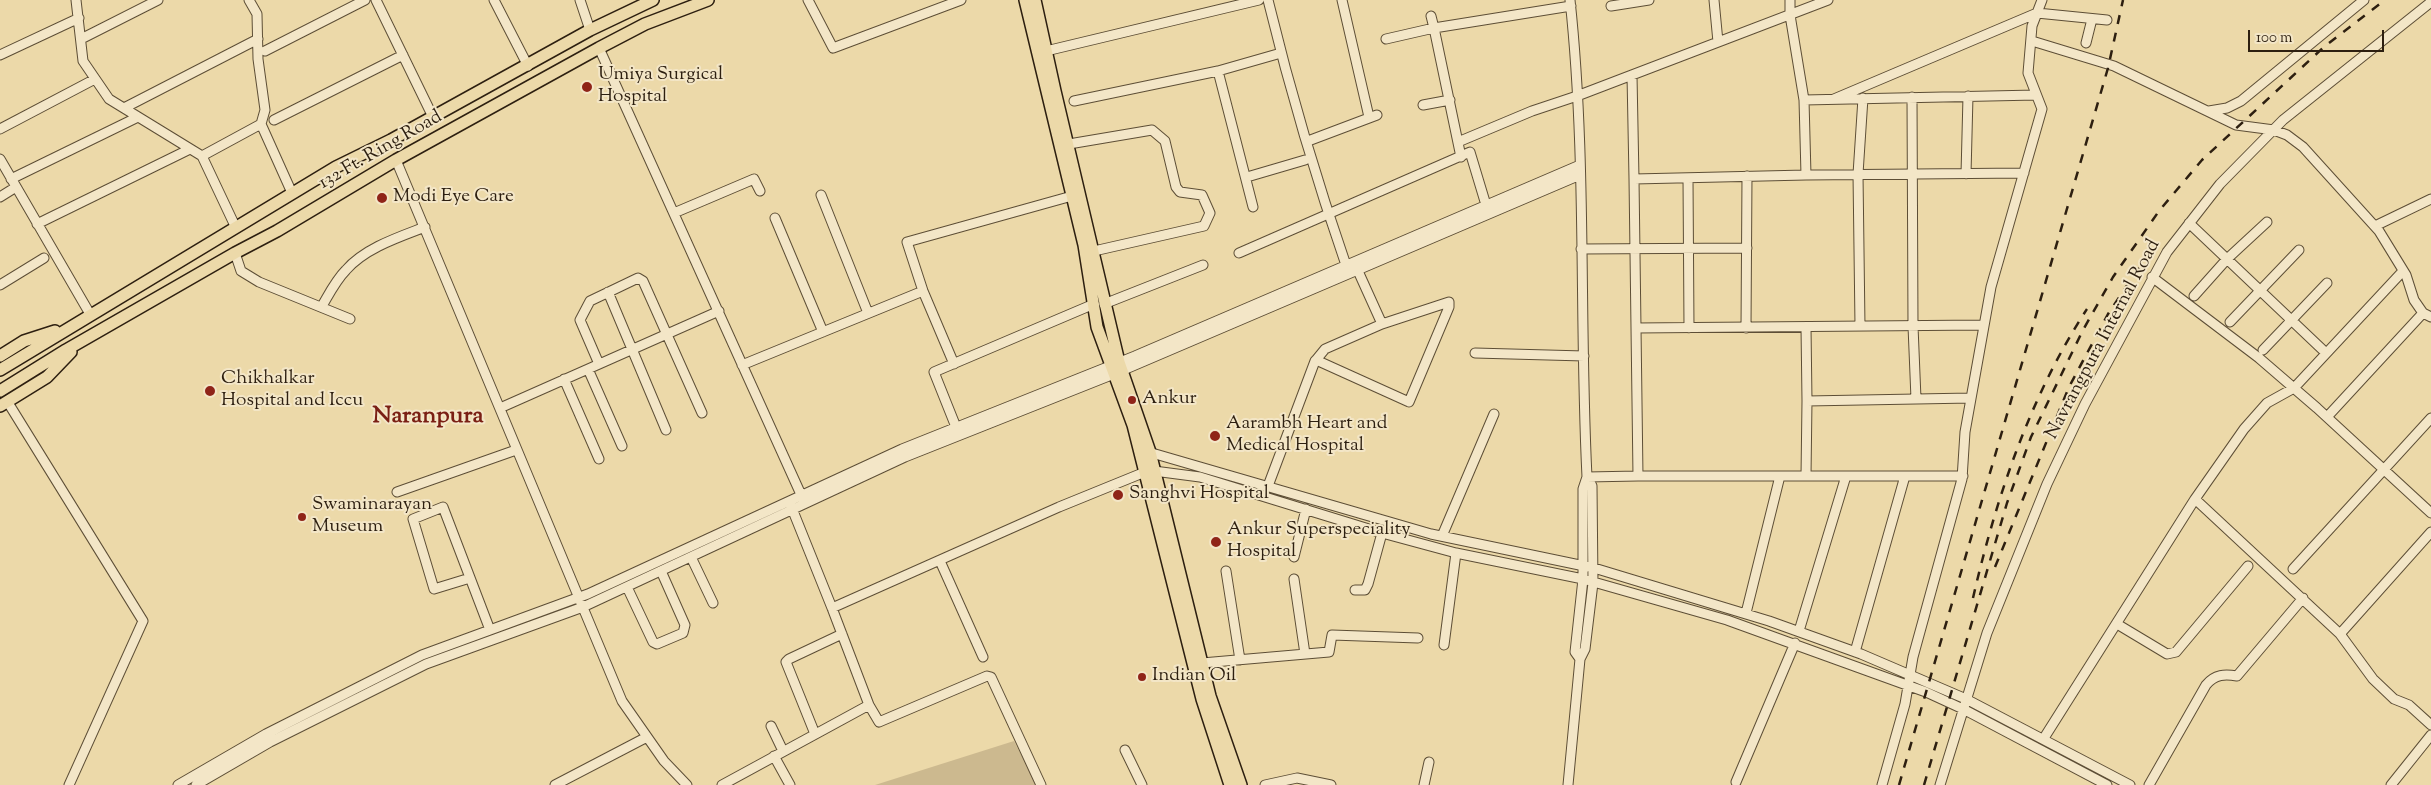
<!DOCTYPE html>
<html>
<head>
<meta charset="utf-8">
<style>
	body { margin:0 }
	#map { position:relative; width:2431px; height:785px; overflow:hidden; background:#ecd9a9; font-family:"Sorts Mill Goudy",serif }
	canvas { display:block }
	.scale { position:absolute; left:2248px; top:30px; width:136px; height:22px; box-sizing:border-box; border:2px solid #2d1f10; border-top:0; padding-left:6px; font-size:15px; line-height:18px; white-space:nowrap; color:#2d1f10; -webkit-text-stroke:4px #f3e6c7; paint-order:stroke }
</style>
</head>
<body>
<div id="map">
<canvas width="2431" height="785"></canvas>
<div class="scale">100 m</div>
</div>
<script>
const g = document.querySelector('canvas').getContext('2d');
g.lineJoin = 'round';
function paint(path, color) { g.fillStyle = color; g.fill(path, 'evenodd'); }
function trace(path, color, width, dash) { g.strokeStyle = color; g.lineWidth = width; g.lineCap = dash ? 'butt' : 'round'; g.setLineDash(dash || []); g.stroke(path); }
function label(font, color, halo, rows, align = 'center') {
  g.font = font + ' "Sorts Mill Goudy",serif'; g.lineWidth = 4; g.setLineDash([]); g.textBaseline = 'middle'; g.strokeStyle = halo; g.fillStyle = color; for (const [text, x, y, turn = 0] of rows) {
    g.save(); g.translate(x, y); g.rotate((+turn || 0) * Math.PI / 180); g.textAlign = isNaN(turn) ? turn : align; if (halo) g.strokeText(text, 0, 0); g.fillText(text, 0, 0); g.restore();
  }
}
paint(new Path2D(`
	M1014 741 1037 785H875Z`), '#ccb98f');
const minor = new Path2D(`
	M76 0 83 61 109 99 202 156 261 124 265 110 258 59 257 14 249 0
	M376 0 433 117
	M494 0 528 66
	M580 0 590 30
	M808 0 833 48 961 0
	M1268 0C1290 91 1317 182 1348 271
	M1342 0 1369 117
	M1570 0C1587 158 1579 318 1587 477L1583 489V579L1575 652 1580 659
	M1714 0 1718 42
	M1790 0V15L1804 100 1806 175 2024 173
	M1611 6 1649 0
	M81 39 158 0
	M1386 39 1434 28 1431 16
	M2032 41 2114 66 2236 125 2274 130 2287 135 2303 147 2379 231 2406 275 2414 300 2423 313 2431 317
	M2086 43 2092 19
	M599 48 803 499
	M265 51 365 0
	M1046 51 1259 0
	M0 55 79 18
	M1218 71 1253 207
	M1632 75 1634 179 1806 175
	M1912 97 1913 326 1916 399
	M1834 99 2037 13 2107 20
	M1804 100 2036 95
	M1074 101 1218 71 1281 53
	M1423 105 1450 100
	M124 108 258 39
	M2209 111 2227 108 2241 101 2364 0
	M274 120 403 55
	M261 124 292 193
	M0 129 95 79
	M1308 141 1377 115
	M1458 142 1532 111 1577 96 1828 0
	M1069 144 1152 130 1165 141 1176 187 1180 192 1202 195 1210 213 1204 226 1094 251
	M202 156 236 228
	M1461 157 1434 28 1571 6
	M0 159 90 314
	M396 160 622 701 664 761 687 785
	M1966 174 1968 96
	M1247 177 1305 160
	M1688 178 1689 328
	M11 179 138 117
	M821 195 868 313
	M0 197 16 187
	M674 213 754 179 760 191
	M775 218 823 332
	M2189 223 2326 353
	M37 224 190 149
	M2375 226 2431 199
	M1581 249 1747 248
	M235 253 241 271 259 282 350 319
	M1239 253 1470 152 1486 205
	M1358 271 1382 324
	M2152 277 2259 358 2317 408 2431 513
	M0 285 44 258
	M608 292 666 430
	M2194 296 2227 259 2267 222
	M1104 304 1203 265
	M322 306C329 294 336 280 346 270 365 248 399 237 425 227
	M2230 322 2299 250
	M1860 326 1858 174 1863 98
	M1806 327 1807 401
	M1636 328 1983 325
	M1746 328 1747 176
	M2263 350 2327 283
	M1475 353 1584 356
	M599 364 580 320 590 301 638 278 643 281 702 413
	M954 364 923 291 907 242 1072 196
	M742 365 923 291
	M588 369 622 446
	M564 379 599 459
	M7 401 143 621 69 785
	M500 408 719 311
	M2327 417 2423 313
	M956 427 934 372 1094 304
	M1145 451 1431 534 1594 568 1769 621 1861 654 1966 699 2130 785
	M1638 476H1963
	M1806 476 1807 401 1971 398
	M1587 477 1638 476 1634 179
	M1268 486 1315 361 1316 360 1325 349 1382 324 1449 302V307L1409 402 1316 360
	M397 492 516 450
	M2195 499 2340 634 2373 679 2394 699 2409 705 2431 725
	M791 506 832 608 1059 507 1145 472 1154 471 1200 477 1382 533 1456 553 1583 579 1727 620 1926 692 1963 709 2107 785
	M1442 536 1494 414
	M691 557 713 603
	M1294 557 1306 509
	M940 561 983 657
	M2293 569 2431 418
	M1226 571 1240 660
	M470 578 434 589 413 519 443 507 490 630
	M1294 579 1305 654
	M627 587 653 642 657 644 683 633 685 625 661 571
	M1355 590H1365L1368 584 1382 533
	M1746 613 1780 476
	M2117 624 2167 654 2176 652 2248 566
	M1799 631 1846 476
	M2340 634 2431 532
	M1444 645 1456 553
	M1855 652 1905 476
	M1202 663 1329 652 1332 635 1418 638
	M869 705 879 722 987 676 991 677 1041 785
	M771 726 783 751
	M815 734 786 662 789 659 842 634
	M2044 738 2195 499 2244 429 2267 403 2294 388 2403 271
	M1125 750 1142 785
	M774 756 790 785
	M1736 782 1795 643
	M178 785 266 734 422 655 588 594 902 449 1135 356 1580 165
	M196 785 270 742 426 664 583 607 905 457 1114 374 1580 175
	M555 785 647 737
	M722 785 869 705 832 608
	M1265 785 1297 778 1331 785
	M1424 785 1429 762
	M1568 785 1580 659 1585 649 1593 583 1592 486 1587 477
	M1882 785 1905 704 1913 657 1962 479 1965 432 1991 287 2042 109 2028 73 2032 26 2042 0
	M1940 785 1987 633 2047 484 2085 404 2167 252 2220 184 2283 120 2431 2
	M2149 785 2206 685C2215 674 2225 674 2237 676L2303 598
	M2391 785 2431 735`);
const major = new Path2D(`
	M1025 0 1084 245 1097 327 1133 425 1202 699 1230 785
	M1035 0 1055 91 1119 362 1150 452 1210 696 1241 785
	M0 356 24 341 55 331
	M0 370 336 167 391 140 590 30 653 0
	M0 391 66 350 235 253 277 231 396 160 599 48 645 24 708 0
	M0 406 47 377 71 352`);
trace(minor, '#5d4e36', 11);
trace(major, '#2d1f10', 14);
trace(minor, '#f3e6c7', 9);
trace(major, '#ecd9a9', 11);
trace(new Path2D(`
	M1995 567 2069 387 2108 314 2150 251
	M1973 598C1996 498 2030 396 2087 309
	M1899 785 2108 68 2123 0
	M1924 785 2007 503 2031 437 2083 330 2113 277 2159 211 2202 160 2325 46 2385 0`), '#2d1f10', 2.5, [9, 9]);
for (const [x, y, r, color] of [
	[587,87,6,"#8f2418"],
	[382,198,6,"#8f2418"],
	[210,391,6,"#8f2418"],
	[1132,400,5,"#8f2418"],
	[1215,436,6,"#8f2418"],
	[1118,495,6,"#8f2418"],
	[302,517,5,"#8f2418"],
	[1216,542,6,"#8f2418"],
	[1142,677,5,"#8f2418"]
]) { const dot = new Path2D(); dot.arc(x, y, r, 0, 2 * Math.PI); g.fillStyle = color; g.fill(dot); trace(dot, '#f3e6c7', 2); }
label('19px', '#2d1f10', '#f3e6c7', [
	["Umiya Surgical",598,76],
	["Hospital",598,98],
	["Modi Eye Care",393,198],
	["Chikhalkar",221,380],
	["Hospital and Iccu",221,402],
	["Ankur",1142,400],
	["Aarambh Heart and",1226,425],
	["Medical Hospital",1226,447],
	["Sanghvi Hospital",1129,495],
	["Swaminarayan",312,506],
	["Museum",312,528],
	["Ankur Superspeciality",1227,531],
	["Hospital",1227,553],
	["Indian Oil",1152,677]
], 'left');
label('19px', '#2d1f10', '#f3e6c7', [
	["132 Ft. Ring Road",381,151,-30],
	["Navrangpura Internal Road",2104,340,-62]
]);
label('bold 24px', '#7a1f14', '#f3e6c7', [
	["Naranpura",428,418]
]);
</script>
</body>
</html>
